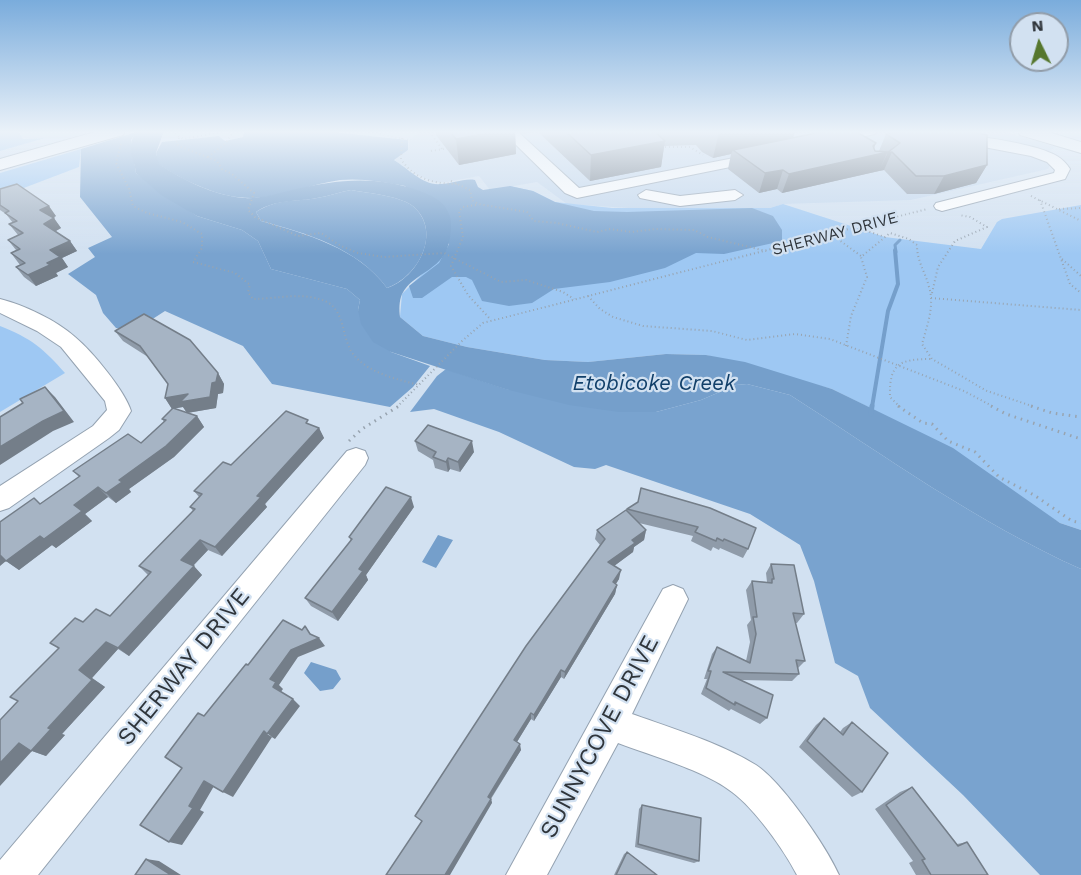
<!DOCTYPE html>
<html>
<head>
<meta charset="utf-8">
<style>
	body { margin:0 }
	#map { position:relative; width:1081px; height:875px; overflow:hidden; background:#d2e1f1; font-family:"Work Sans",sans-serif }
	canvas { display:block }
	.north { position:absolute; left:1009px; top:12px; width:60px; height:60px; box-sizing:border-box; background:#d2e1f1; border:2px solid #919ca8; border-radius:50%; rotate:355deg; font-size:16px; font-weight:700; line-height:24px; text-align:center; color:#2f353b }
	.north::after { content:''; display:block; margin:auto; width:21px; height:27px; background:#56772e; clip-path:polygon(50% 0,100% 100%,50% 72%,0 100%) }
</style>
</head>
<body>
<div id="map">
<canvas width="1081" height="875"></canvas>
<div class="north">N</div>
</div>
<script>
const g = document.querySelector('canvas').getContext('2d');
g.lineJoin = 'round';
function paint(path, color) { g.fillStyle = color; g.fill(path, 'evenodd'); }
function trace(path, color, width, dash) { g.strokeStyle = color; g.lineWidth = width; g.lineCap = dash ? 'butt' : 'round'; g.setLineDash(dash || []); g.stroke(path); }
function label(font, color, halo, rows, align = 'center') {
  g.font = font + ' "Work Sans",sans-serif'; g.lineWidth = 4.5; g.setLineDash([]); g.textBaseline = 'middle'; g.strokeStyle = halo; g.fillStyle = color; for (const [text, x, y, turn = 0] of rows) {
    g.save(); g.translate(x, y); g.rotate((+turn || 0) * Math.PI / 180); g.textAlign = isNaN(turn) ? turn : align; if (halo) g.strokeText(text, 0, 0); g.fillText(text, 0, 0); g.restore();
  }
}
paint(new Path2D(`
	M421 131H1003L1056 147 1048 152 1054 157 1048 169 911 200 783 204 770 208 659 210 567 204 537 182 490 190 479 176 447 182H434L417 175 394 160 408 150 409 140Z`), '#c3d7ed');
paint(new Path2D(`
	M0 131H18L23 139 45 138 0 151Z
	M81 149 79 167 0 197V173Z
	M510 186 533 191 555 202 612 208H770L783 204 885 237 981 249 997 222 1002 219 1081 205V530L1060 523 872 409 832 389 706 355 666 354 588 362 545 360 467 347 423 336 400 317 402 294Z
	M0 326C31 338 44 349 65 373L0 412Z`), '#9ec8f3');
paint(new Path2D(`
	M244 131H324L408 140V150L394 160C409 169 423 186 441 184 452 184 464 178 475 180L478 187 483 190 510 186 533 191 555 202 594 211 627 212 752 208 773 216 782 230V241L724 254 696 253 665 268 610 282 554 289 532 303 509 306 482 301 472 280 466 277H452L422 298H413L409 286 439 263 449 244 405 186C383 182 362 178 340 180 311 184 283 197 254 198 221 199 186 182 158 164L156 153 162 142 219 136 225 141 243 137Z
	M136 132 131 140 136 173 197 216 242 230 258 241 271 269 347 289 360 300 358 310 391 352 430 366 413 387 390 407 272 384 243 346 165 311 134 331 116 328 103 313 96 295 68 274 95 257 88 248 112 237 80 197 81 149Z
	M351 190C367 193 402 196 414 207 442 233 418 277 387 288 358 248 306 233 261 221L256 212C279 198 294 202 317 198 329 196 340 192 351 190Z
	M446 369 506 389 656 412 701 400 736 385 747 384 790 395C885 456 978 523 1081 569V875H1040L963 795 870 708 858 676 835 663 814 581 800 545 750 514 606 465 595 469 574 467 499 432 434 409 410 412 437 376Z`), '#79a3cf');
paint(new Path2D(`
	M136 131H164L156 153 159 164C183 180 213 195 243 198 260 199 276 194 292 190 335 180 374 175 417 190 430 195 444 200 449 214 452 221 451 230 450 237 446 271 414 271 402 294 399 301 399 310 400 317L423 336 467 347 545 360 588 362 666 354 706 355 745 362 832 389 953 448 1060 523 1081 530V569C978 523 885 456 790 395L747 384 736 385 701 400 656 412H619L569 405 505 389 391 352 373 342 361 324 358 310 360 300 347 289 271 269 258 241 242 230 197 216 161 195 136 173C134 155 125 151 136 131ZM351 190C367 193 402 196 414 207 442 232 418 278 387 288 358 248 306 234 261 221L256 212C275 199 296 202 317 198 329 196 340 192 351 190Z
	M438 535 453 540 436 568 422 562Z
	M311 662 336 670 341 679 333 689 320 691 304 673Z`), '#759fcb');
trace(new Path2D(`
	M896 252 895 245 900 240`), '#759fcb', 3);
trace(new Path2D(`
	M872 407 888 311 898 284 895 250`), '#759fcb', 4);
trace(new Path2D(`
	M871 414 872 406`), '#759fcb', 5);
const minor = new Path2D(`
	M502 131H517L579 188 760 153 767 157 760 161 577 198 565 193Z
	M850 131H877L875 134 828 144 821 140 823 137Z
	M914 131C945 131 1032 141 1057 156 1062 159 1067 164 1070 169L1065 179 942 211 936 209 934 206 936 203 1054 173 1055 170 1047 162 1031 156 921 135Z
	M646 190 680 196 735 190 743 195 735 200 680 206 640 198 638 195Z
	M0 299C24 305 56 320 75 337 92 351 125 391 131 411L119 430 109 438 9 508 0 511V486L93 426 107 410 105 401 61 347 37 331 0 313Z
	M356 448 365 451 368 458 365 465 38 875H0V860L347 451Z
	M673 585 683 589 688 599 632 714C674 729 718 742 756 765 782 782 826 846 839 875H797C784 850 755 809 732 792 704 770 652 756 618 743L547 875H506L663 589Z`);
const major = new Path2D(`
	M98 131H125L123 135 0 170V159Z
	M1018 131H1045L1081 142V153L1020 135Z`);
trace(minor, '#94a2b1', 2);
trace(major, '#94a2b1', 2);
trace(new Path2D(`
	M172 131 183 139 228 131
	M364 131 409 140
	M432 135 442 149
	M179 138 176 143 179 146 217 161 222 169 232 174 254 193 248 210 255 217 298 236 321 233 341 246 358 253 384 257 444 253 501 282 526 280 563 292 574 299
	M402 138 401 159C414 180 436 184 459 184
	M121 144 116 163 129 189 133 206 147 213 182 222 202 234V248L193 262 235 273 250 285 248 292 253 299C276 299 305 291 327 302 344 311 342 335 351 351 364 372 398 380 420 385
	M661 147H690L703 155
	M431 151 450 148
	M208 157 226 143 233 131
	M451 181 470 190 472 200 478 204 527 212 534 221 557 223 597 232 610 229 631 232 655 229 694 230 708 237 766 251
	M1031 196 1081 221
	M1040 200 1070 284 1081 293
	M476 205 463 207 459 211 463 237 451 266 468 295 491 320
	M1059 209 1081 208
	M858 228 885 237
	M831 234 861 256
	M1062 259 1081 276
	M932 293 938 267 955 241 987 227 970 217 959 215
	M588 296 600 309 613 317 643 326 712 331 747 340 795 334 830 339 964 391 994 407
	M931 298 1081 310
	M846 346 851 316 867 277 861 257 890 233 909 239 917 245C917 262 925 271 929 287 935 305 927 326 922 344L932 359 987 391 1035 407
	M397 407 462 341 483 323 927 209
	M900 407 890 397C889 364 899 359 931 359`), '#98a4b0', 2, [1, 3]);
trace(new Path2D(`
	M898 406 923 423 932 424 948 441 975 452 999 477 1034 495 1072 521 1081 523
	M991 406 1006 414 1081 439
	M1031 406 1052 413 1081 417
	M349 441 362 429 399 406`), '#98a4b0', 3, [1.5, 5]);
paint(minor, '#fff');
paint(major, '#fff');
paint(new Path2D(`
	M436 131H515L516 154 459 165 436 135Z
	M520 131H795L793 138 874 148 875 151H879L886 134 987 165 976 183 934 194H907L884 170 879 171 885 157 879 171 782 193 777 189 759 193 728 169 731 154 713 158 702 152 696 145 664 146 661 167 590 181 537 131 523 134Z
	M0 189 56 216 53 218 61 228 55 231 70 241 77 251 62 258 68 267 56 273 58 276 36 286 24 277 16 267 20 265 11 253 16 250 8 240 18 235 9 224 13 223 6 214 0 210Z
	M115 331 218 373 224 384 223 393 218 394 216 408 187 413 197 416 204 427 174 457 129 489 131 492 116 503 108 497 85 514 92 521 56 548 52 545 19 570 6 561 40 504 79 477 73 471 141 443 164 422 162 419 172 409 165 398 168 384 148 357 123 341ZM183 407 187 413 174 408Z
	M311 425 319 428 324 438 265 504 267 507 222 556 208 550 193 566 202 575 129 656 118 649 92 678 105 687 62 734 65 735 46 756 32 751 18 701 59 648 83 622 110 616 148 575 139 566 193 511 190 507 199 497 194 491 231 465Z
	M415 441 474 452 460 472 450 469 448 472 435 468 433 460 418 451Z
	M641 488 748 549 743 558 720 548 719 550 713 547 711 551 691 541 693 536 639 523 646 530 644 540 634 547 633 552 614 566 619 579 616 584 617 585 615 594 564 679 561 677 534 721 531 719 517 742 521 750 491 799 492 803 422 822 600 545 595 539 597 530 638 502Z
	M414 507 366 575 368 580 338 621 311 606 305 598 351 541 349 537Z
	M771 564 804 614 797 623H795L805 661 798 668 799 674 792 681 740 680 767 718 760 724 731 709 729 711 701 694 707 679H704L712 654 717 647 746 661 750 642 747 625 751 620 746 590 752 581 767 582 766 573Z
	M824 718 840 732 843 728 852 722 862 792 852 797 799 747 816 725Z
	M912 787 957 844 967 842 988 875H916L909 863 913 861 875 809 900 792Z
	M642 805 699 861 694 863 635 847 639 809Z
	M627 852 657 875H614L624 854Z`), '#8f9ba9');
paint(new Path2D(`
	M499 131H515L516 154 459 165 456 139Z
	M523 131H537L523 134Z
	M723 131H795L792 141 733 150 731 154 713 158 719 132Z
	M665 141 661 167 590 181 591 155Z
	M876 143 871 156 888 152 879 171 782 193 789 174 873 146Z
	M892 152 884 170 879 171 887 153Z
	M987 165 976 183 934 194 944 176Z
	M783 170 777 189 759 193 765 173Z
	M49 206 56 216 47 220 40 210Z
	M54 218 61 228 51 234 44 224Z
	M70 241 77 251 62 258 68 267 56 273 58 276 36 286 28 275 47 263 50 250Z
	M218 373 224 384 223 393 218 394 216 408 187 413 183 407 172 409 165 398 212 383Z
	M45 387 55 397 74 422 53 431 0 465V447Z
	M197 416 204 427 174 457 129 489 131 492 116 503 106 493 119 480Z
	M319 428 324 438 265 504 267 507 222 556 215 547 257 496Z
	M472 441 474 452 460 472 458 462Z
	M448 458 450 469 448 472 446 462Z
	M98 487 108 497 85 514 92 521 56 548 52 545 19 570 6 561 0 566V554L74 505Z
	M411 497 414 507 366 575 368 580 338 621 332 612 359 569Z
	M646 530 644 540 634 547 633 552 606 572 608 562 632 540Z
	M200 540 208 550 190 569 181 560Z
	M194 566 202 575 129 656 118 648Z
	M621 570 619 579 611 591 613 582Z
	M617 585 615 594 564 679 565 672Z
	M305 626 315 640 319 638 325 646 298 657 279 685 283 689 280 693 273 687 270 679Z
	M106 642 118 649 92 678 105 687 62 734 65 735 46 756 32 751 0 786V763L19 743 48 728 79 670Z
	M561 670V677L534 721V715Z
	M293 699 300 706 275 739 267 734Z
	M531 713V719L515 745 514 740Z
	M264 731 272 737 233 797 223 792Z
	M520 744 521 750 489 801 488 797Z
	M204 781 214 786 200 810 204 812 182 845 169 842 189 806Z
	M491 799 492 803 450 875H445Z
	M146 859 159 861 181 875H171Z`), '#747e89');
const building = new Path2D(`
	M450 131H499L456 139Z
	M565 131H654L665 141 591 155Z
	M826 131H855L876 143 873 146 875 151 888 152 789 174 783 170 765 173 733 150Z
	M905 131H967L987 135V165L944 176H916L892 152 887 153 900 143 886 134Z
	M17 184 49 206 40 210 54 218 44 224 70 241 50 250 60 257 47 263 50 265 28 275 16 267 25 263 11 253 20 249 8 240 23 233 9 224 17 221 5 213 9 211 0 205V189Z
	M144 314 190 340 218 373 216 382 212 383 210 397 180 402 188 394 165 398 168 384 140 346 115 331Z
	M45 387 64 411 43 421 0 447V417L23 403 20 399Z
	M173 408 197 416 166 446 119 480 122 482 106 493 98 487 74 505 82 511 44 539 40 536 6 561 0 555V522L34 498 40 504 80 476 73 471 128 434 141 443 166 420 162 419Z
	M286 411 308 420 306 423 319 428 257 496 261 497 215 547 200 540 181 560 194 566 118 648 106 642 79 670 92 680 48 728 51 729 31 751 19 743 0 763V720L18 701 10 697 59 648 50 643 75 618 83 622 96 609 110 616 151 572 139 566 195 509 190 507 202 494 194 491 223 462 231 465Z
	M428 425 472 441 458 462 448 458 446 462 433 457 436 452 415 441Z
	M386 487 411 497 359 569 363 571 332 612 305 598 352 539 349 537Z
	M641 488 710 508 756 528 748 549 724 539 723 541 717 538 716 541 695 532 698 527 627 509 638 502Z
	M626 510 646 530 632 540 635 543 608 562 621 570 613 582 617 585 565 672 561 670 534 715 531 713 514 740 520 744 488 797 491 799 445 875H386L422 821 415 816 526 646 605 539 597 530Z
	M771 564 794 565 804 614 793 613 805 661 796 660 799 674 723 672 773 695 767 718 735 702V705L706 688 711 671H708L717 647 750 663 756 634 753 617H757L752 581 772 583V579H774Z
	M283 620 302 630 305 626 310 634 319 638 291 650 270 679 276 682 273 687 293 699 267 734 264 731 223 792 204 781 189 806 193 808 169 842 140 825 182 768 165 757 198 713 204 716 246 664 248 665Z
	M824 718 843 735 852 722 888 753 862 792 807 741Z
	M912 787 958 846 967 842 988 875H931L922 860 925 859 886 805Z
	M642 805 701 818 699 861 638 844Z
	M627 852 657 875H616Z
	M146 859 171 875H135Z`);
paint(building, '#a6b4c4');
trace(building, '#747e89', 1.5);
const sky = g.createLinearGradient(0, 0, 0, 254);
sky.addColorStop(0, '#7aacdc');
sky.addColorStop(0.52, '#ebf2f9');
sky.addColorStop(1, '#ebf2f900');
g.fillStyle = sky;
g.fillRect(0, 0, 1081, 254);
label('16px', '#2f353b', '#d2e1f1', [
	["SHERWAY DRIVE",835,234,-15]
]);
label('italic 21px', '#113f69', '#d2e1f1', [
	["Etobicoke Creek",654,384]
]);
label('24px', '#2f353b', '#d2e1f1', [
	["SHERWAY DRIVE",184,667,-51],
	["SUNNYCOVE DRIVE",600,737,-62]
]);
</script>
</body>
</html>
